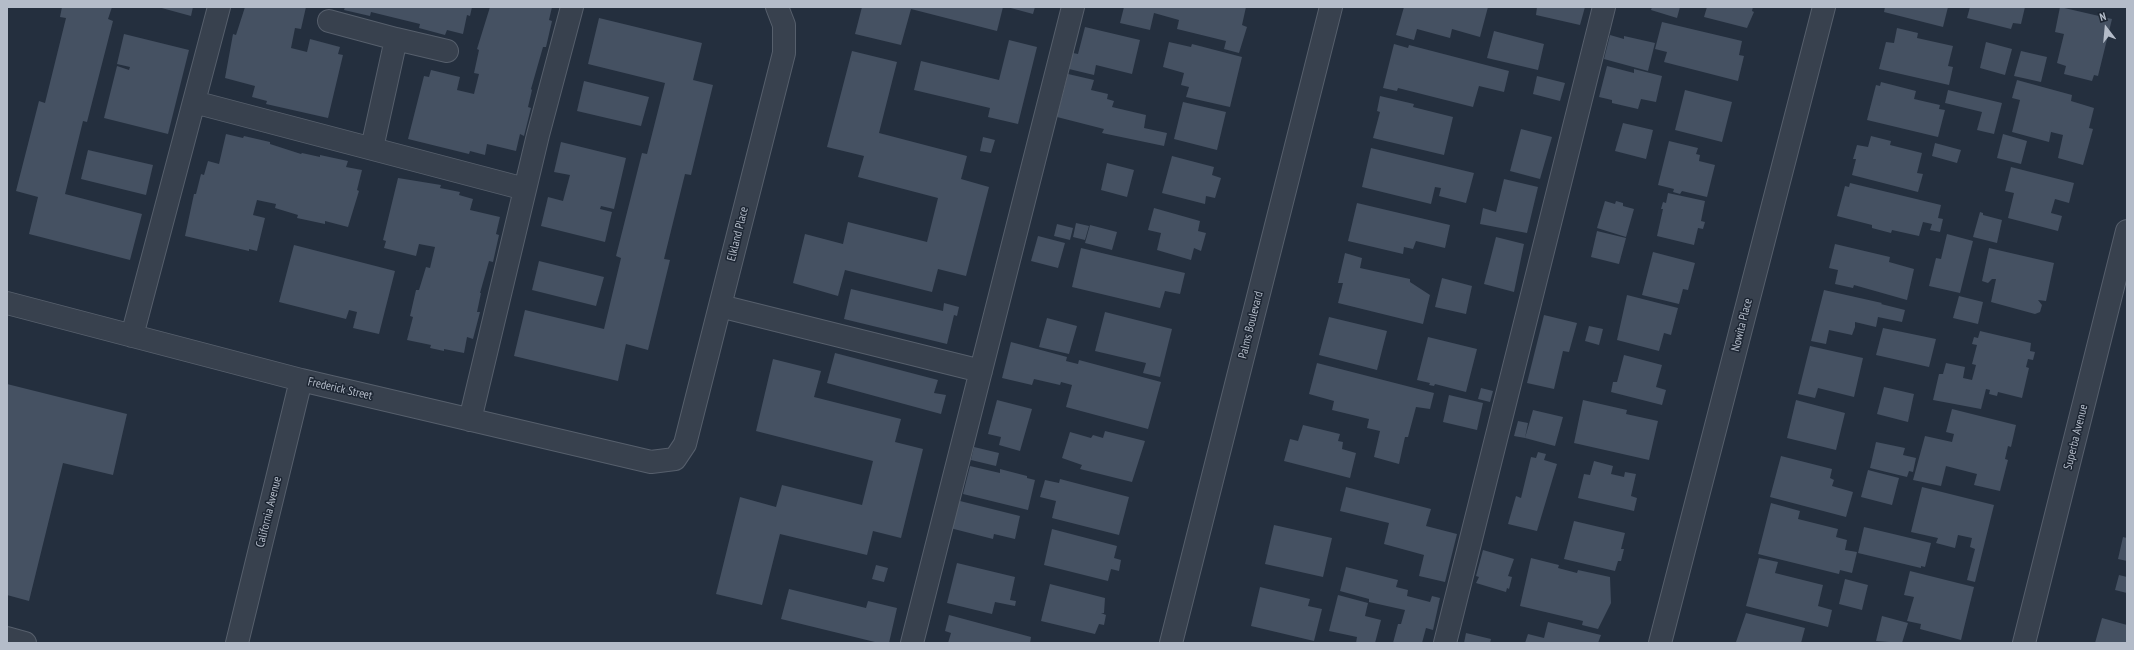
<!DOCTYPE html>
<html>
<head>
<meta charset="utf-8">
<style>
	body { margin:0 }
	#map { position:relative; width:2134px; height:650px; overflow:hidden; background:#242f3e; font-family:"PT Sans Narrow",sans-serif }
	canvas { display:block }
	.frame { position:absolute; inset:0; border:8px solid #b4bcc9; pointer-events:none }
	.north { position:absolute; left:2086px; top:8px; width:40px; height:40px; -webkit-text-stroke:3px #1d2633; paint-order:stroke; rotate:344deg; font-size:11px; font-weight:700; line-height:16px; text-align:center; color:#b4bcc9 }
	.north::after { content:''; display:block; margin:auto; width:14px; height:18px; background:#b4bcc9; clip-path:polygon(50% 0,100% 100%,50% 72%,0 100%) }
</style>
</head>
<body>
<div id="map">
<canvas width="2134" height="650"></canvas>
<div class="frame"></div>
<div class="north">N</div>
</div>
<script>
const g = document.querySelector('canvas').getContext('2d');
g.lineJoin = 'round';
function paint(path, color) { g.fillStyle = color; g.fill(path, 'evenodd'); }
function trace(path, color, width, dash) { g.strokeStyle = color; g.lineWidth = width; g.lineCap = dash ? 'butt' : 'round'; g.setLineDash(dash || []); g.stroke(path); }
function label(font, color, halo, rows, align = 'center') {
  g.font = font + ' "PT Sans Narrow",sans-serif'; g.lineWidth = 3; g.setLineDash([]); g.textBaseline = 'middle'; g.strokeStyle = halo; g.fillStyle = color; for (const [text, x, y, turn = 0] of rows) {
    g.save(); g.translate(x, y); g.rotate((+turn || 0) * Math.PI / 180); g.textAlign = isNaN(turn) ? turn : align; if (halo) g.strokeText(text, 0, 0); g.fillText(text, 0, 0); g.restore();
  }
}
paint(new Path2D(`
	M62 7H112L108 19 113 21 87 122 83 121 65 194 142 214 130 260 29 234 38 197 16 191 39 101 45 103 66 18 60 17Z
	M158 7H193L191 16Z
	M245 7H306L301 29 295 28 291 48 307 52 310 39 340 47 338 54 343 55 328 118 266 104 267 101 252 97 255 86 225 78 233 34 236 35Z
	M345 7H472L470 16 467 15 463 34 447 30 445 35 419 28 420 24 371 12 370 16 344 10Z
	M490 7H552L549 20 552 21 546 47H543L531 89 532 90 528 107 531 108 524 136 520 134 516 151 487 144 485 155 470 151 469 154 408 139 424 76 429 77 431 70 460 77 457 90 474 94 479 74 474 73 479 50 477 49Z
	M862 7H1003L997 31 911 9 901 45 855 34Z
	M1007 7H1035L1033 14Z
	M1124 7H1246L1242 25 1247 27 1239 53 1224 49 1226 41 1177 29 1179 20 1154 13 1150 30 1120 23Z
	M1404 7H1488L1480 37 1452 29 1450 38 1417 29 1414 40 1396 35Z
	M1537 7H1585L1580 25 1536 15Z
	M1652 7H1680L1677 18 1651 10Z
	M1707 7H1753L1752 11 1754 12 1747 28 1704 17Z
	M1885 7H1948L1943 27 1884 12Z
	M1970 7H2025L2021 24 2013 23 2011 29 1967 18Z
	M2060 7 2112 19 2098 76 2094 75 2092 81 2064 74 2066 66 2057 63 2064 34 2055 32Z
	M599 18 702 43 693 80 713 85 691 175 685 174 664 259 670 260 648 350 626 344 618 381 514 356 525 310 604 329 621 258 616 256 642 153 647 154 665 83 588 64Z
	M1662 22 1742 41 1739 55 1744 56 1738 81 1664 62 1667 52 1655 49Z
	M1085 27 1140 40 1132 74 1096 65 1094 75 1069 69 1073 53 1078 54Z
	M1897 28 1918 33 1917 38 1953 46 1948 66 1953 67 1949 85 1879 69 1886 42 1894 43Z
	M1494 31 1544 44 1538 70 1487 58Z
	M124 34 189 50 168 134 104 118 117 66 129 70 130 67 117 64Z
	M1610 35 1624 39V36L1655 43 1648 71 1604 59Z
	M1009 40 1037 47 1018 124 988 117 990 108 914 90 921 61 999 80Z
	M1169 42 1191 47 1192 44 1242 57 1230 107 1186 97 1189 87 1181 85 1184 73 1163 67Z
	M1986 42 2012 49 2005 75 1980 68Z
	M1394 44 1408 48 1409 45 1509 71 1504 92 1479 86 1473 107 1398 88 1397 91 1383 88Z
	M852 51 897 62 879 133 967 156 961 179 989 187 966 276 938 269 932 292 845 270 838 296 793 283 805 234 843 244 848 222 927 242 938 198 858 177 864 156 827 147Z
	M2021 51 2047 57 2041 82 2014 76Z
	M1607 66 1634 73V69L1662 76 1656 102 1641 99 1638 109 1612 103V100L1599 97Z
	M1068 74 1094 80 1091 90 1108 94 1107 99 1114 101 1112 107 1146 115 1144 128 1167 133 1164 146 1102 133 1104 129 1057 117Z
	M1537 76 1565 83 1560 101 1533 94Z
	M2017 80 2072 95 2071 101 2094 108 2089 128 2093 129 2083 165 2058 158 2063 135 2051 132 2049 142 2012 132 2020 100 2012 98Z
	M584 81 649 97 641 126 577 111Z
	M1881 82 1916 91 1914 99 1940 105 1939 109 1945 110 1938 137 1867 120 1876 85 1880 86Z
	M1685 90 1732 102 1722 142 1675 130Z
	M1948 90 2002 103 1994 134 1977 130 1982 112 1945 103Z
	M1380 96 1414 104 1413 107 1453 117 1444 155 1373 138 1380 112 1377 111Z
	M1183 102 1226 112 1217 150 1174 139Z
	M1623 123 1653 130 1646 159 1615 151Z
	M1521 129 1552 137 1540 179 1510 171Z
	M226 134 243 138 244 136 270 142V144L301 154 302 153 320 157V155L348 161 346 167 362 170 357 190 359 191 348 227 325 221V224L297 218 298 215 275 208 276 204 257 200 253 215 265 218 257 251 249 249V251L185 236 194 194H196L201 174 204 175 208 161 219 164Z
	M2003 134 2027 141 2021 164 1997 158Z
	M1871 136 1891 141 1890 145 1922 153 1917 173 1923 174 1918 192 1852 175 1856 159H1853L1857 145 1868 147Z
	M983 137 995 140 991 153 980 151Z
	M1669 141 1698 148 1696 154 1700 155 1699 161 1715 165 1707 197 1682 191 1680 194 1673 192 1674 189 1658 185Z
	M561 142 626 158 614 209 601 206 600 209 612 212 605 242 541 226 548 197 563 201 570 175 554 172Z
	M1935 143 1961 150 1957 163 1932 156Z
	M1371 148 1474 173 1466 203 1439 196 1441 188 1435 187 1431 204 1362 187Z
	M88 150 153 165 146 195 81 179Z
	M1172 156 1214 167 1212 175 1221 178 1215 198 1206 196 1205 204 1162 193Z
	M1107 163 1134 170 1127 197 1101 190Z
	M2011 167 2074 183 2069 203 2055 199 2051 213 2062 216 2058 231 2008 218 2014 193 2005 191Z
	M398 178 441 185 440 188 460 192 459 195 473 199 470 210 500 217 496 234 499 235 493 262 489 261 480 293H481L477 312H480L473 339 467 337 464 353 444 349V351L430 348 431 345 407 340 413 317 410 316 416 290H419L426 267 430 268 435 247 419 244 416 256 384 248 386 241 383 240Z
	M1504 179 1538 187 1527 233 1480 224 1483 208 1496 212Z
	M1850 183 1941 205 1938 218 1943 219 1940 232 1930 230 1932 224 1923 222 1919 236 1892 230 1891 233 1872 228V225L1837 216 1845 186 1849 187Z
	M1668 193 1705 201 1701 221 1705 222 1703 229 1698 228 1694 245 1657 236 1663 209H1661L1663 202 1666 203Z
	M1605 201 1615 204 1616 201 1623 203V206L1634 209 1626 237 1597 228Z
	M1357 203 1450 225 1445 248 1416 241 1413 249 1404 247 1403 254 1348 241Z
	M1154 208 1200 221 1198 231 1206 233 1201 251 1194 248 1191 260 1157 250 1161 233 1148 230Z
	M1980 212 1983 213V215L2002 220 1997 243 1973 237Z
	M1076 223 1089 226 1085 240 1073 237Z
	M1057 224 1073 228 1070 240 1054 236Z
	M1090 225 1117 232 1112 250 1085 243Z
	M1597 231 1626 238 1619 264 1591 257Z
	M1947 234 1973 241 1960 293 1929 286 1936 258 1941 259Z
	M1038 236 1065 243 1058 268 1031 261Z
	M1496 237 1524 244 1514 292 1484 284Z
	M1835 244 1890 257 1889 262 1914 269 1907 300 1854 285 1853 288 1835 284 1838 270 1829 268Z
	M294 245 395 271 379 334 353 328 357 312 349 310 346 319 279 302Z
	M1081 248 1185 273 1180 294 1165 291 1160 308 1072 287Z
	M1989 248 2054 263 2046 301 2038 300 2042 305 2040 312 2035 314 1991 302 1996 279H1992L1988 283 1982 281Z
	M1653 252 1695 263 1688 290 1683 289 1679 304 1642 295Z
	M1345 253 1362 258 1360 268 1410 279V282L1430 295 1423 324 1338 303 1343 283H1338Z
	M539 261 604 277 596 306 532 290Z
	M1442 278 1472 286 1466 314 1435 307Z
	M851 289 943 311 944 303 959 307 957 316 954 315 947 344 844 319Z
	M1824 290 1882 303 1881 304 1905 310 1902 322 1878 317 1876 327 1855 322V327L1852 335 1829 330 1826 344 1811 341Z
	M1627 295 1678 308 1671 335 1664 333 1659 351 1617 340Z
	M1959 296 1983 302 1978 324 1953 318Z
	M1105 312 1172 329 1160 377 1143 373 1146 363 1095 351Z
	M1544 315 1577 323 1569 352 1563 351 1554 389 1527 383Z
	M1329 317 1387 331 1377 370 1319 355Z
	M1047 318 1077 326 1069 354 1039 347Z
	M1589 326 1603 329 1599 345 1585 341Z
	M1883 328 1936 339 1929 367 1876 355Z
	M1980 331 2031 343 2030 351 2035 352 2033 360 2028 359 2026 367 2029 368 2022 398 1998 392 1997 396 1989 394 1990 390 1986 389 1981 409 1933 400 1939 374H1943L1946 363 1965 367 1963 378 1972 380 1976 365 1972 364 1977 345 1972 344 1974 337 1978 338Z
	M1428 337 1477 349 1466 392 1435 384 1434 386 1429 385 1430 383 1417 380Z
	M1011 342 1067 357 1066 361 1078 364 1079 360 1161 382 1148 429 1066 407 1072 385 1061 382 1060 385 1034 379 1032 385 1002 378Z
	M1810 346 1863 358 1854 397 1818 388 1815 398 1798 394Z
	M835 353 938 380 934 393 946 395 941 414 827 383Z
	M1624 355 1662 365 1656 387 1666 390 1662 405 1611 392 1613 382H1617Z
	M773 359 821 371 814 397 901 419 895 442 923 449 901 538 873 531 867 555 780 534 762 605 716 594 740 497 776 507 782 485 862 505 873 461 756 431Z
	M1317 363 1434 393 1430 409 1416 407 1408 437H1405L1399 464 1374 457 1380 431 1367 428 1369 419 1332 410 1334 401 1309 394Z
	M7 384 127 414 113 475 63 463 29 601 7 595Z
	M1884 387 1914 394 1908 422 1877 414Z
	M1481 388 1493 391 1490 402 1478 399Z
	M1449 395 1483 403 1477 430 1443 422Z
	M997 400 1032 409 1020 451 999 445 1001 437 988 434Z
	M1583 400 1627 410 1626 414 1658 421 1649 460 1574 443Z
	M1796 400 1845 413 1836 450 1787 438Z
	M1952 409 2016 425 2011 447 2008 446 2005 459 2008 460 2000 491 1974 485 1977 474 1946 466 1941 486 1913 480 1925 436 1952 442 1954 434 1946 432Z
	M1533 410 1563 417 1555 446 1525 438Z
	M1518 421 1528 423 1525 438 1514 436Z
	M1303 425 1340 434 1338 441 1343 442 1342 449 1356 453 1350 478 1284 461 1290 439 1298 441Z
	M1105 431 1145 441 1132 482 1080 469 1082 465 1062 458 1070 432 1091 438 1093 435 1103 438Z
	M1876 442 1905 448 1903 455 1916 458 1913 472 1909 471 1907 477 1870 468Z
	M974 447 999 453 996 466 971 460Z
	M1538 452 1546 454 1544 460 1557 464 1537 531 1508 524 1516 496 1521 498 1531 457 1536 458Z
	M1781 456 1832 469 1830 478 1834 480 1832 486 1853 492 1846 517 1770 497Z
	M1594 461 1613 466 1611 474 1624 477 1625 472 1636 474 1631 496 1637 498 1634 511 1578 498 1584 474 1590 475Z
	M970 466 1000 473V469L1027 476V478L1035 480 1028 510 963 494Z
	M1868 470 1899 478 1892 505 1861 497Z
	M1060 479 1129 497 1119 535 1052 518 1056 501 1040 497 1045 480 1059 483Z
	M1346 487 1431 509 1426 526 1457 534 1445 582 1419 576 1424 555 1384 544 1389 523 1340 511Z
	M1922 487 1994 505 1975 582 1967 580 1975 549 1970 547 1972 538 1958 535 1955 548 1936 543 1938 538 1911 532Z
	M956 500 1020 516 1015 539 994 534 993 539 950 528Z
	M1771 503 1800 511 1798 519 1838 529 1836 537 1847 540 1845 550 1857 552 1852 573 1840 570 1839 574 1758 554Z
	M1574 521 1625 533 1621 549H1624L1621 561H1618L1615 571 1564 559Z
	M1274 525 1332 538 1323 577 1265 564Z
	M1864 527 1931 543 1925 567 1921 566V568L1858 553Z
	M1052 529 1117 546 1114 558 1121 560 1119 571 1111 569 1108 581 1044 565Z
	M2123 537 2127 538V561L2118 559Z
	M1483 550 1514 559 1508 576 1512 577 1509 589 1507 588 1506 592 1476 583 1479 577 1476 576Z
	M1531 558 1559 565 1558 568 1577 573 1578 570 1610 577 1611 603 1598 629 1582 625 1583 621 1520 606Z
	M1759 558 1778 562 1775 573 1823 585 1818 606 1832 610 1828 627 1746 606Z
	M957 563 1015 577 1010 600 1016 601 1015 606 995 602 992 614 947 603Z
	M876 565 888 568 884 582 872 579Z
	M1346 567 1398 580 1396 587 1408 590 1407 596 1430 602 1432 596 1440 598 1433 630 1426 628 1422 643H1393L1398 624H1401L1405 610 1369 602V599L1340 591Z
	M1910 571 1974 587 1961 640 1920 629 1921 624 1907 621 1914 597 1904 595Z
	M2119 575 2127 577V593L2115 590Z
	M1845 579 1868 585 1862 610 1839 604Z
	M1050 584 1105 598 1104 613H1101L1106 615 1104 625 1099 624 1095 634 1041 621Z
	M1260 587 1310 599 1308 606 1322 609 1314 641 1251 626Z
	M789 589 866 608 868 601 897 608 889 643H879L781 619Z
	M1338 595 1368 603 1365 616 1381 620 1375 643H1356L1357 637 1329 631Z
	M1746 613 1805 628 1801 643 1736 642Z
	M949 615 1031 637 1030 643H948L951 633 945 631Z
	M1882 616 1908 623 1902 643 1876 641Z
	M2102 618 2127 625V643H2095Z
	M1548 622 1601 635 1598 643H1525L1528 634 1544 638Z
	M1466 633 1491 639 1490 643H1464Z`), '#455162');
const minor = new Path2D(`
	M329 21 396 39
	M194 102 525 189
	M372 148 396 39 447 51
	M7 303 301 380 651 462 675 459 685 444 784 53V25L777 7
	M720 306 981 371
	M132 336 219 7
	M470 420 538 135 572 7
	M7 638 25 643
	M237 643 301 380
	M912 643 1073 7
	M1171 643 1331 7
	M1445 643 1604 7
	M1660 643 1824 7
	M2024 643 2127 231`);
trace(minor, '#565f6c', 24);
trace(minor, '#38414e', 22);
label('12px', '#b4bcc9', '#1d2633', [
	["Elkland Place",738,234,-76],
	["Palms Boulevard",1251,325,-76],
	["Nowita Place",1742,325,-76],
	["Frederick Street",340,389,13],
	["Superba Avenue",2076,437,-76],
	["California Avenue",269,512,-76]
]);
</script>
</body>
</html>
